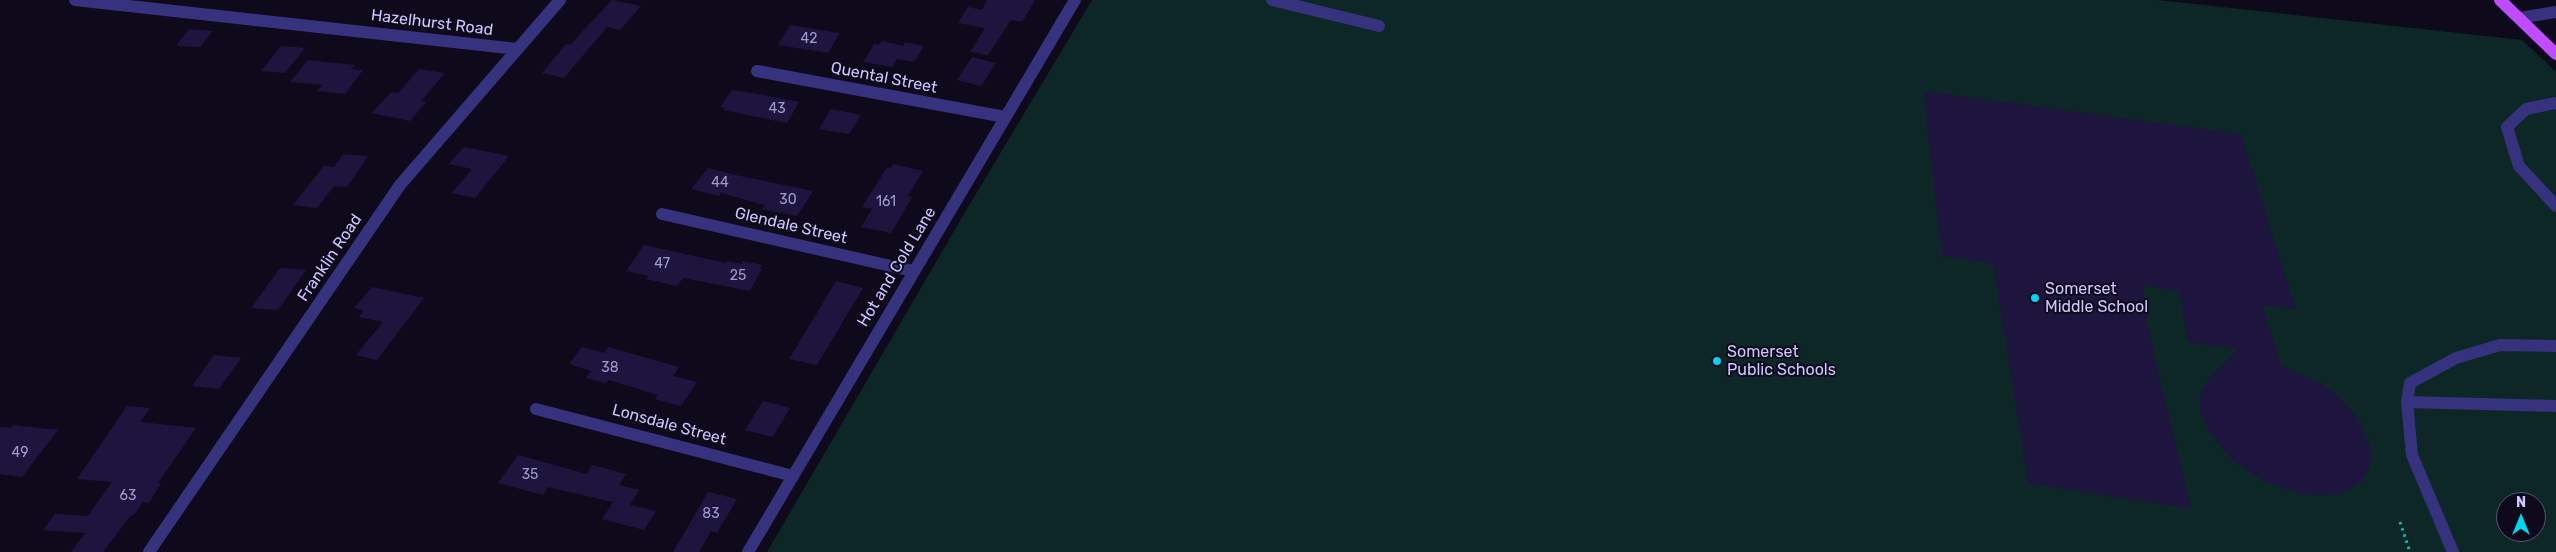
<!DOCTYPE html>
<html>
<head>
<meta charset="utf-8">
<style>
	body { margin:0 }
	#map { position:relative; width:2556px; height:552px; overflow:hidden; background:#0e0a1c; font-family:Rubik,sans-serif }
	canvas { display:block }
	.north { position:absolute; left:2496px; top:492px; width:50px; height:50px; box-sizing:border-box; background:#0e0a1c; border:1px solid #5a5577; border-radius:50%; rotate:0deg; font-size:14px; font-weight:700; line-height:20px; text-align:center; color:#cdc6ff }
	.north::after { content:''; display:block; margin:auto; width:18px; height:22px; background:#00d5f1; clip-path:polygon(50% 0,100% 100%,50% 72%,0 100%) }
</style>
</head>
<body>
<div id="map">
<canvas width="2556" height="552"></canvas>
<div class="north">N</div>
</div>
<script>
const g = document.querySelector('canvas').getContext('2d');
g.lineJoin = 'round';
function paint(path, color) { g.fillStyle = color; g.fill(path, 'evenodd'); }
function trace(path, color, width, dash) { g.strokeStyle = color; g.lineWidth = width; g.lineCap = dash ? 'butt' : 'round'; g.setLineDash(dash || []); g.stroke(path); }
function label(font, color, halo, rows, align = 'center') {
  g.font = font + ' Rubik,sans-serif'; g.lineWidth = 4; g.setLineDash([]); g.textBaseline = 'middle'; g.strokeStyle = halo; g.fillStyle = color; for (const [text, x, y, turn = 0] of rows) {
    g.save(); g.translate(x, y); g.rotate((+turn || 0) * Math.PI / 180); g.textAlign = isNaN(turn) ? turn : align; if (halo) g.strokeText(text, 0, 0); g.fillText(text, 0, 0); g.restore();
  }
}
paint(new Path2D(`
	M1092 0H2158L2522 40 2556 72V552H767L961 219ZM2506 502H2536V532H2506Z`), '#0d2726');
paint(new Path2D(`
	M612 0 641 6 620 30 607 27 564 78 542 73 566 44 570 45Z
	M987 0H1035L1022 22 1011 20 988 55 970 52 985 28 958 23 968 7 982 10Z
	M790 25 840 33 828 53 778 45Z
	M189 29 213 31 200 47 176 46Z
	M882 41 903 46 905 42 924 46 914 62 897 59 892 67 863 62 874 44 879 45Z
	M281 46 305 48 285 73 261 71Z
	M972 57 996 63 981 86 957 80Z
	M308 60 355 65 351 69 363 70 345 94 317 91 322 85 290 82Z
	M419 69 445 73 421 101 426 102 410 121 372 113 391 92 398 93Z
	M732 90 753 93 799 102 787 123 723 110 725 107H720Z
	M1923 91 2241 134 2296 310 2263 305 2281 366 2319 382 2338 396 2358 418 2369 441 2372 457 2368 472 2361 482 2349 490 2335 494 2318 496 2300 493 2262 480 2232 460 2217 443 2206 426 2200 412V398L2201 391 2210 377 2239 349 2188 342 2178 291 2142 285 2148 318 2146 319 2191 509 2028 483 1993 264 1942 256Z
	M831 109 861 115 849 134 819 129Z
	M464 147 509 156 475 198 452 193 472 169 449 164Z
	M343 154 368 156 347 187 334 186 317 208 293 205 324 166 334 167Z
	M893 164 923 171 908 196 912 197 891 233 861 227 872 209 862 207 887 167 890 169Z
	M708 168 731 174 813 191 797 216 762 209 765 205 721 193 719 196 691 189Z
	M644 245 726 263 727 261 742 264 743 261 762 265 760 268 762 269 750 291 683 278 677 286 646 279 649 276 626 271Z
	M280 268 306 270 278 310 251 308Z
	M836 281 863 288 817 365 789 359Z
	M372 287 424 298 377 360 356 355 383 322 359 317 364 310 354 308Z
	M582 347 604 353 608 347 679 367 673 376 697 382 681 406 655 399 658 395 609 380 606 383 586 378 591 371 569 364Z
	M214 355 241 358 219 389 192 386Z
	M763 401 790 408 773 437 745 430Z
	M127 406 150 408 140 422 196 428 158 483H161L149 503 143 502 134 515H131L103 552H71L85 533 43 530 55 514 88 516 112 482 77 479Z
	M13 425 58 430 22 477 0 474V427L11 428Z
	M518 455 587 474 592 465 626 474 619 485 639 490 630 505 656 511 644 530 602 519 613 502 548 487 543 495 498 483Z
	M708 492 737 499 717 533 711 531 699 552H673Z`), '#1e153e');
trace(new Path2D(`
	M2400 522 2410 552`), '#26b2ac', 3, [2.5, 4]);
trace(new Path2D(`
	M75 0 517 49
	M1272 0 1379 26
	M2519 18 2556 12
	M757 71 1005 117
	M2556 103 2526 109 2507 127 2519 166 2556 206
	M662 214 913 271
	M2556 346 2500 345 2456 358 2410 383 2407 402 2556 406
	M2407 402 2412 455 2453 552
	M536 409 793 476
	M149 552 400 185 560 0
	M748 552 1075 0`), '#36327e', 12);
trace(new Path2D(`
	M2500 0 2556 54`), '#bf4dff', 12);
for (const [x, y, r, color] of [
	[2035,298,5,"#00d5f1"],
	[1717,361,5,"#00d5f1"]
]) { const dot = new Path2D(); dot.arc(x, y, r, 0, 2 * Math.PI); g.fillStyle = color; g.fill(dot); trace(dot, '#0e0a1c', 2); }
label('14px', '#a19acf', null, [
	["42",809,39],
	["43",777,109],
	["44",720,183],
	["30",788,200],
	["161",886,202],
	["47",662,264],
	["25",738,276],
	["38",610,368],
	["49",20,453],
	["35",530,475],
	["63",128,496],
	["83",711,514]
]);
label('16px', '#cdc6ff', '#0e0a1c', [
	["Hazelhurst Road",432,23,7],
	["Quental Street",884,78,11],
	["Glendale Street",791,226,13],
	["Franklin Road",330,258,-56],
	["Hot and Cold Lane",897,267,-59],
	["Lonsdale Street",669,425,15]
]);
label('16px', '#cdc6ff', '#0e0a1c', [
	["Somerset",2045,289],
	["Middle School",2045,307],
	["Somerset",1727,352],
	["Public Schools",1727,370]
], 'left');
</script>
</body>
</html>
